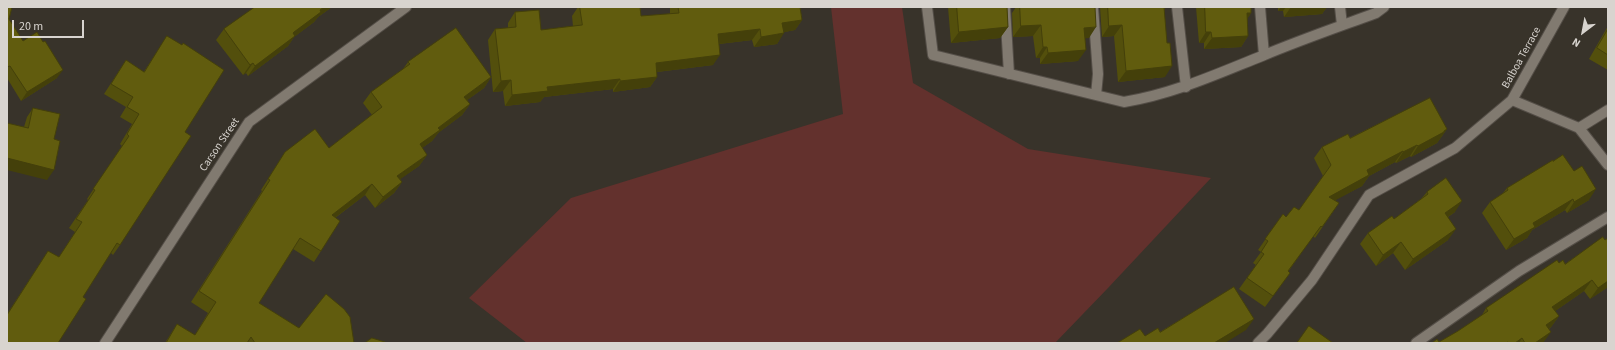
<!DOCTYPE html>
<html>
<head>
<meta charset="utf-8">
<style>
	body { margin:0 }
	#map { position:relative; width:1615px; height:350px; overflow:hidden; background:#38332a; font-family:"Source Sans 3",sans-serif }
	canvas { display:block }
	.frame { position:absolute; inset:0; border:8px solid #d8d4cf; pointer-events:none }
	.north { position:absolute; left:1563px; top:12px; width:40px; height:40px; -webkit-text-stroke:3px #38332a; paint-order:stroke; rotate:212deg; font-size:11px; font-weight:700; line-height:16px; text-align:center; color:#d8d4cf }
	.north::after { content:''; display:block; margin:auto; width:14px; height:18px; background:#d8d4cf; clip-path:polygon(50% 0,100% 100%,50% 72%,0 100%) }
	.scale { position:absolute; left:12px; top:20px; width:72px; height:18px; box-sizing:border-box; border:2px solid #d8d4cf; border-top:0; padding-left:5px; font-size:12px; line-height:14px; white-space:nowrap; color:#d8d4cf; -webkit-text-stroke:3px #38332a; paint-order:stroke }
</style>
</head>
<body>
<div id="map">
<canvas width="1615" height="350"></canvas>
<div class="frame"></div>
<div class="north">N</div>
<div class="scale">20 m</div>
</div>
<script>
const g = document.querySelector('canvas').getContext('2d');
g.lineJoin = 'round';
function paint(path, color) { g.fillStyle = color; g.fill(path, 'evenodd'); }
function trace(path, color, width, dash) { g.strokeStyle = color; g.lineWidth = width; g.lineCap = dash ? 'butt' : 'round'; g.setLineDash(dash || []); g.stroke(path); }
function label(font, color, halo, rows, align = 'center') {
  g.font = font + ' "Source Sans 3",sans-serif'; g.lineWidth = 3; g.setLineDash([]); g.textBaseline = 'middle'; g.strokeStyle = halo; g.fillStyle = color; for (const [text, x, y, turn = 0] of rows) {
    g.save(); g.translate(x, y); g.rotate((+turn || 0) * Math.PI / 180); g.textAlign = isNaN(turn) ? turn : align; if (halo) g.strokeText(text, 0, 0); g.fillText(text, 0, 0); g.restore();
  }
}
paint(new Path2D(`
	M831 7H902L913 83 1028 149 1211 178 1108 288 1055 343H527L469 298 571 198 843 114Z`), '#63312d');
const minor = new Path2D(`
	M927 7 933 55 1124 102C1173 94 1217 74 1262 56 1300 40 1338 27 1376 13L1384 7
	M1005 7 1009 74
	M1093 7 1098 74 1096 95
	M1177 7 1186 87
	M1260 7 1264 55
	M1340 7 1342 25
	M1512 100 1579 128 1608 110
	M1579 128 1608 165
	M105 343 249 122 406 7
	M1258 343 1267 334 1312 280 1369 195 1455 148 1512 100 1564 7
	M1416 343 1519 271 1608 217`);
trace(minor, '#544e47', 12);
trace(minor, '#817a70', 10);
paint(new Path2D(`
	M7 7 9 19 23 41 57 78 21 101 7 78Z
	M255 7H332L318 17 314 22 294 37 288 46 248 76 246 73 243 75 216 40 224 29Z
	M578 7H640L641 16 670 14V7H800L802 20 795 30 784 32 777 44 754 47 752 40 719 44 713 65 657 72V77L650 87 613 92V89L544 97 540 102 505 106 503 91 493 92 488 40 495 29 508 28V23L515 12 541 30 573 26 572 16Z
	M948 7H1007L1008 27 1000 38 951 43Z
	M1016 7H1095L1089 38H1085L1078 61 1040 64V58H1036L1033 36 1013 37 1012 13Z
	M1100 7H1166L1164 10 1165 77 1118 82 1114 36 1102 37Z
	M1196 7H1251V13L1247 19 1248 36 1241 47 1204 49V43H1199Z
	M1278 7H1327L1322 14 1284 17 1283 11H1278Z
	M1608 26V70L1589 59Z
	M167 36 185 132 120 245 113 255 111 253 7 343V314L48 251 59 257 75 232 69 228 88 200 87 199 122 146 120 144 132 124 120 117 126 107 104 94 126 60 144 72Z
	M408 62 491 77 484 88 467 100 470 104 462 115 438 133 432 141 422 148 427 155 419 166 400 179 402 182 394 193 375 208 365 195 335 218 321 251 314 262 293 249 259 303 299 328 354 343H165L177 324 195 335 208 313 191 302 262 191 261 190 285 152 329 148 372 115 363 103 371 92 403 69Z
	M33 108 54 139 47 180 24 127 27 117Z
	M1447 129 1437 143 1411 157 1410 156 1396 163 1395 162 1369 176 1362 186 1335 200 1339 203 1315 238 1313 236 1288 272 1290 273 1265 307 1239 289 1256 265 1253 263 1261 252 1258 250 1283 214 1286 217 1299 210 1323 176 1314 158 1322 147 1350 138Z
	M1553 161 1589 200 1567 213 1565 210 1532 230 1527 238 1506 250 1482 213 1490 202 1503 193 1507 188Z
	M1427 192 1455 212 1448 217V240L1405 270 1393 253 1376 266 1360 244 1368 233 1394 219 1421 199Z
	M1559 263 1565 264 1608 287 1590 299 1584 291 1555 311 1559 316 1551 327 1549 329 1543 343H1432L1439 342 1458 331 1482 315 1486 308Z`), '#534f0c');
paint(new Path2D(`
	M324 7H332L318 17 314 22 294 37 288 46 248 76 255 66 294 32Z
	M1281 7H1286L1283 11H1278Z
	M1291 7H1327L1322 14 1284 17Z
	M1247 13H1251L1244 24Z
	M802 20 795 30 775 34 782 23Z
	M1041 25 1033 36 1013 37 1021 26Z
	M1122 25 1114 36 1102 37 1109 26Z
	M1008 27 1000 38 951 43 959 32Z
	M1096 27 1089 38 1076 39 1084 28Z
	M760 29 752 40 710 45 718 34Z
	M1206 32H1211L1204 43H1199Z
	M784 33 777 44 754 47 761 37Z
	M1248 36 1241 47 1204 49 1212 38Z
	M1043 47H1047L1040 58H1036Z
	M1086 50 1078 61 1040 64 1048 53Z
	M720 55 713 65 648 73 656 63Z
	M253 63 246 73 243 75 250 65Z
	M1172 66 1165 77 1118 82 1126 71Z
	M63 70 57 78 21 101 27 92Z
	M491 77 484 88 456 108 464 97Z
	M657 77 650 87 613 92 620 81Z
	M620 79 613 89 544 97 540 102 505 106 512 95 547 87Z
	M511 80 503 91 493 92 501 81Z
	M470 104 462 115 438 133 432 141 412 155 420 144 438 128Z
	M1447 129 1437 143 1411 157 1418 146Z
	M1417 145 1410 156 1396 163 1403 152Z
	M1403 151 1395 162 1369 176 1362 186 1321 208 1329 197 1367 170Z
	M427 155 419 166 389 187 397 176Z
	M7 158 54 170 47 180 7 170Z
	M402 182 394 193 375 208 383 197Z
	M372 184 365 195 324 226 332 215Z
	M1596 189 1589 200 1567 213 1574 202Z
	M1573 199 1565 210 1532 230 1527 238 1506 250 1514 239 1533 223Z
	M1462 201 1455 212 1437 224 1445 213Z
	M1456 229 1448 240 1405 270 1413 259Z
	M1401 242 1393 253 1376 266 1383 255Z
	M1592 280 1584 291 1545 318 1552 307Z
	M1608 281V287L1590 299 1598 288Z
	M1559 316 1551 327 1538 336 1546 325Z
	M1254 319 1246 330 1225 343H1214Z
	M1551 332 1543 343H1535Z
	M1522 338 1519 343H1515Z`), '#44400a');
const building = new Path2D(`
	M7 7H12L9 19 23 41 37 32 43 42 45 41 63 70 27 92 10 66 7 67Z
	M255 7H324L320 10 321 12 294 32 293 33 295 36 255 66 253 63 250 65 224 29Z
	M580 7H640L641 16 679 13 678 7H800L802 20 782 23 784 33 761 37 760 29 718 34 720 55 656 63 657 77 620 81V79L547 87 548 91 512 95 511 80 501 81 495 29 516 27 515 12 539 10 541 30 582 25Z
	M957 7H1007L1008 27 959 32Z
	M1020 7H1095L1096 27 1084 28 1086 50 1048 53 1047 47H1043L1041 25 1021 26Z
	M1108 7H1164L1167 43H1170L1172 66 1126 71 1122 25 1109 26Z
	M1205 7H1251V13H1247L1248 36 1212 38 1211 32H1206Z
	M456 28 491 77 464 97 470 104 438 128 440 130 420 144 427 155 397 176 402 182 383 197 372 184 332 215 340 221 321 251 300 238 259 303 299 328 326 294 344 309 350 317 354 343H255L251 337 247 343H166L177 324 195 335 216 302 199 291 270 180 268 179 285 152 315 129 329 148 382 107 371 92 410 64 408 62Z
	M1608 29V55L1597 48Z
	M167 36 182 45 183 43 224 70 185 132 191 136 120 245 117 243 83 297 86 299 58 343H7V315L48 251 59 257 82 222 76 219 95 190 93 189 129 136 127 134 139 114 127 107 133 97 111 84 126 60 144 72Z
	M1430 98 1447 129 1444 131V132L1418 146 1417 145 1403 152V151L1367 170 1369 175 1329 197 1339 203 1322 227 1321 226 1288 271 1290 273 1273 296 1247 278 1264 254 1261 252 1268 241 1265 239 1283 214 1286 217 1294 207 1299 210 1331 165 1322 147 1348 134 1350 138Z
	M33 108 60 114 54 139 60 141 54 170 7 158V123L28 128Z
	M1563 155 1574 171 1582 166 1596 189 1574 202 1573 199 1533 223 1535 227 1514 239 1490 202 1508 190 1507 188 1553 160V161Z
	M1446 178 1462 201 1445 213 1456 229 1413 259 1401 242 1383 255 1368 233 1392 216 1394 219 1428 194 1427 192Z
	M1603 237 1605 240 1608 238V281L1598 288 1592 280 1552 307 1559 316 1546 325 1551 332 1535 343H1525L1522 338 1515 343H1508V342L1506 343H1432L1437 339 1439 342 1458 331 1488 311 1486 308 1557 260 1559 263 1563 260 1565 264Z
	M1234 287 1254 319 1214 343H1117L1140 329 1145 336 1158 328 1160 332Z
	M1309 326 1333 343H1297Z
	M372 338 385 342 386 343H365Z`);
paint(building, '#615c0e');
trace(building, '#44400a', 1);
label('11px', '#d8d4cf', '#38332a', [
	["Balboa Terrace",1522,58,-61],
	["Carson Street",220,145,-56]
]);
</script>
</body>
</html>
